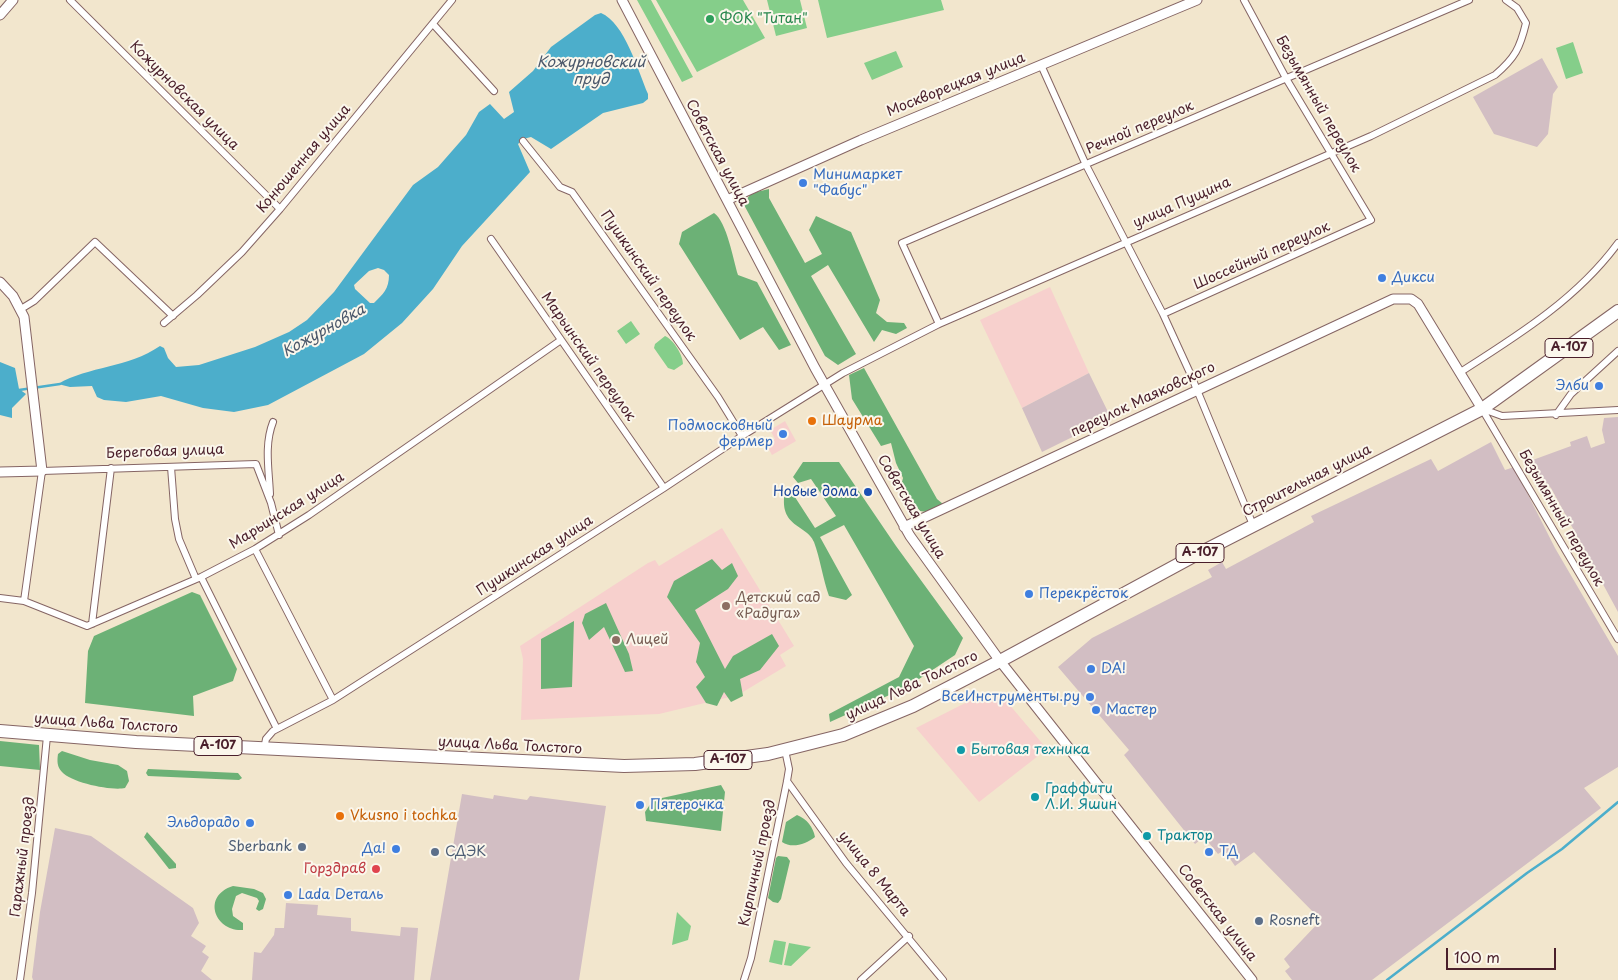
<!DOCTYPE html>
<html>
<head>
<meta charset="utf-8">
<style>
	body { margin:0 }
	#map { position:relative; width:1618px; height:980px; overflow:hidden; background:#f2e6cd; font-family:"Playpen Sans",sans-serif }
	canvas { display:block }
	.scale { position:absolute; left:1446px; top:948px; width:110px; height:22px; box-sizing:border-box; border:2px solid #4a1f2b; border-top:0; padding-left:6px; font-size:15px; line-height:18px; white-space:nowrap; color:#4a1f2b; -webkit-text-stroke:4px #fbf7ec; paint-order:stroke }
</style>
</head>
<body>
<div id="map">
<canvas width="1618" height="980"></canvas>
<div class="scale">100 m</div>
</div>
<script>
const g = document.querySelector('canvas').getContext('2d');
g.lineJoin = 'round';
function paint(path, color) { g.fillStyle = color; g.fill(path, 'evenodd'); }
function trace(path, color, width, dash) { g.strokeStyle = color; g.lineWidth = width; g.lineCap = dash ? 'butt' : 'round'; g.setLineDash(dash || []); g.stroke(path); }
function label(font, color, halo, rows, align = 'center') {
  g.font = font + ' "Playpen Sans",sans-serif'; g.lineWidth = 4; g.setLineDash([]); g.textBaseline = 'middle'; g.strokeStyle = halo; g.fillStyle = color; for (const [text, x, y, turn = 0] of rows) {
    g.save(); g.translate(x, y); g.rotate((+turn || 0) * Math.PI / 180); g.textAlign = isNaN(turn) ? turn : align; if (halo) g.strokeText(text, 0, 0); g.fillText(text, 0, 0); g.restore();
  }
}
paint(new Path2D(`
	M1050 287 1089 373 1022 408 980 320Z
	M785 421 796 441 772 455 766 444 775 439 770 430Z
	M722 528 794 646 780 655 786 666 738 695 659 714 521 720 523 659 520 646 648 563 655 560 659 566Z
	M992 694 1002 696 1047 749 979 802 916 728 977 697Z`), '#f7d0cd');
paint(new Path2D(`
	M1542 58 1558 87 1553 94 1548 134 1537 147 1494 134 1473 97Z
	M1089 373 1111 418 1042 452 1022 408Z
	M1618 417V612L1551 488 1539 476 1530 461 1571 446 1570 442 1587 436 1591 448 1605 443 1602 430 1604 418Z
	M1491 442 1505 470 1514 467 1555 548 1618 656V767L1584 788 1601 808 1372 980H1292L1285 971 1290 967 1284 959 1321 920 1254 852 1235 866 1224 850 1218 854 1204 837 1195 844 1124 755 1129 750 1058 667 1092 638 1212 577 1208 570 1222 562 1226 569 1314 522 1311 516 1431 459 1438 471Z
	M462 794 493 799 494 795 527 800 530 796 606 806 579 980H430Z
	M55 828 91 836 193 908 199 923 191 936 206 946 202 952 209 957 201 971 212 980H33L32 977 40 912Z
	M286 903 318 905 317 915 351 918V931L400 936 401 927 418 928 414 980H252L254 952 261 953 274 935 275 928H284Z`), '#d2bec3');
paint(new Path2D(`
	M637 0H651L693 77 682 82Z
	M656 0H743L765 38 697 72Z
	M767 0H800L807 28 776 36Z
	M818 0H941L944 10 827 38Z
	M1573 42 1583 73 1566 79 1556 48Z
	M896 51 903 67 872 80 864 63Z
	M631 321 640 334 626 344 617 331Z
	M665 336C673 339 683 355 683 364L674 370 668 368 654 348 655 344Z
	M677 912 691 926 688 940 672 945Z
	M774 940 786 942 782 965 769 962Z
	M789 943 811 947 791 966 784 965Z`), '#85ce8a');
paint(new Path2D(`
	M769 189V198L805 263 822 254 809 230 816 216 851 232 880 300 876 313 887 322 904 323 907 328 896 334 882 330 874 342 828 265 811 276 856 354 838 365 825 356 743 203 752 193Z
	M714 213C727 222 733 259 738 275L757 282 791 345 779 350 763 327 740 340 679 244 682 232Z
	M864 368 937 499 943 504 933 513 920 511 901 486 903 478 896 463 891 443 881 446 852 399 849 375Z
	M803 462H839L896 546 963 638 955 655 907 687 830 722 829 714 899 677 914 646 844 525 820 537 852 595 846 600 829 596C823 579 820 558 814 542 807 524 778 528 785 491H791L815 528 836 516 811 479 798 483 793 477Z
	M712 559 722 570 732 563 738 576 728 589 695 610 725 669 733 656 772 634 779 646 760 670 740 679 743 696 731 702 724 692 717 706 706 703 696 687 705 677 696 662 700 643 667 597 674 581Z
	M192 592 200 595 237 669 233 681 193 696 194 716 85 703 88 651 94 636Z
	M606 603 629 654 633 671 625 672 604 627 589 640 582 623 585 614Z
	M574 621 572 687 541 689V639Z
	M0 741 39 745 40 770 0 766Z
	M62 751 90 760 118 765 127 771 129 781 125 788C112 791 72 783 62 772 57 767 57 761 58 754Z
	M148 769 238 773 242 778 239 780 148 776 146 773Z
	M721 785 725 792 721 831 646 821 645 812 653 800Z
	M797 815C807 819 813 827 815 837 806 844 792 849 782 842L786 822Z
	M147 832 176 864V868L169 869 144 837Z
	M778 856 787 857 790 861 781 899 778 903 773 902 768 898 776 858Z
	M233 886 254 889 263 893 266 899 263 909 259 911 256 909 259 901 257 898 242 893 236 896 232 909 233 916 243 923V930C215 932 201 896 233 886Z`), '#6cb176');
paint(new Path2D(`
	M601 13C625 23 638 71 648 94V99L643 103 603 113 551 149 531 137 523 139 518 144 530 172 462 246 433 289 402 323 364 354 268 405 234 412 203 408 161 396 126 402 104 400 97 397 92 386 70 387 58 384C89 366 128 368 160 346L164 348 168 358 176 367 199 365 255 347 289 332 307 320 334 292 413 185 438 167 466 135 479 112 490 104 504 119 514 112 509 92 533 71 551 47 595 15ZM378 268 384 270 389 275C389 289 383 294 374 303H370L355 289 354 285 369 271Z
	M0 362 15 368 19 389 26 394 12 408V418L0 415Z`), '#4caecb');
trace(new Path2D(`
	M19 390 60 384
	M1387 980 1527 873 1562 849 1618 802`), '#4caecb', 2.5);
const street = new Path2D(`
	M70 0 280 209
	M433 24 494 91
	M1041 65 1086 165 1163 314 1190 373 1253 525
	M523 141 560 187 572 192 718 397 742 436
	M491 239 664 488
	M21 309 34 301 95 242 173 316
	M1163 314 1371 220 1287 80 1244 0
	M164 323 197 295 242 252 280 209 452 0
	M939 324 902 243 1469 0
	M1459 373C1517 336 1577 299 1618 243
	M1482 409 1618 639
	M1483 409 1502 416 1618 410
	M1556 415 1571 394 1618 351
	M171 467 175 519 179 539 196 579
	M270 494C269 470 264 445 273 422
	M255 549 333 700
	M201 577 277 729
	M0 598 24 601 87 626 201 577 255 549 309 515 561 340
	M24 601 42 471 256 464 271 503 279 535
	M92 624 111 468
	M264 749 266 739 273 731 333 700 664 488 742 436 843 373 939 324 1371 136 1495 75C1515 58 1520 48 1526 23L1517 8 1506 0
	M787 781 846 863 943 980
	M20 980 32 893 47 736
	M744 980 751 958 787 781 789 769 785 750
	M861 980 909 936`);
const secondary = new Path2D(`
	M622 0 815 368 910 536 1000 661 1252 980
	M0 15 13 0
	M727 200 861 140 1197 0
	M0 282 13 296 24 317 42 471 0 472
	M904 527 1393 299H1411L1418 304 1482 409`);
const highway = new Path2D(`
	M0 731 136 742 624 766 695 764 768 754 843 735 913 706 1000 661 1190 558 1482 409 1618 311`);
trace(street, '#856564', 8);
trace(secondary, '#856564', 11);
trace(highway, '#856564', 14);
trace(street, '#fff', 6);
trace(secondary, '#fff', 9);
trace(highway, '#fff', 12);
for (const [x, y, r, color] of [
	[710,19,5,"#2e9e5b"],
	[803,183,5,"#3f7fe0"],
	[1382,278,5,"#3f7fe0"],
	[1599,386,5,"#3f7fe0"],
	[812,421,5,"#e8710a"],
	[783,434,5,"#3f7fe0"],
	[868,492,5,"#1a4fb4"],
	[1029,594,5,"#3f7fe0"],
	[726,606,5,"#8d6e63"],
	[616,640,5,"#8d6e63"],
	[1091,669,5,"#3f7fe0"],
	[1090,697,5,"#3f7fe0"],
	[1096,710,5,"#3f7fe0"],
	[961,750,5,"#0f9aa8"],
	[1035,797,5,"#0f9aa8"],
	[640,805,5,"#3f7fe0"],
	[340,816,5,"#e8710a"],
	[250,823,5,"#3f7fe0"],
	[1147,836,5,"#0f9aa8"],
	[302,847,5,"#5c6f8a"],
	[396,849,5,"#3f7fe0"],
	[435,852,5,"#5c6f8a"],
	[1209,852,5,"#3f7fe0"],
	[376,869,5,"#e0444e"],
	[288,895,5,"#3f7fe0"],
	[1259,921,5,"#5c6f8a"]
]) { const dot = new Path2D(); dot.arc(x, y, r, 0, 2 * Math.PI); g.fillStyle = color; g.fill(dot); trace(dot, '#fbf7ec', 2); }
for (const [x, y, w] of [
	[1569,348,48],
	[1200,553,48],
	[218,746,48],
	[728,760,48]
]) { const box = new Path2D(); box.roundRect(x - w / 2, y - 9.5, w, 19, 4); g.fillStyle = '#fbf7ec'; g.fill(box); trace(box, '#4a1f2b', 1); }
label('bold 12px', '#4a1f2b', null, [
	["А-107",1569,348],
	["А-107",1200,553],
	["А-107",218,746],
	["А-107",728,760]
]);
label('14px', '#27864d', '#fbf7ec', [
	["ФОК \"Титан\"",720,19]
], 'left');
label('14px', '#4a1f2b', '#fbf7ec', [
	["Москворецкая улица",956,85,-22],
	["Кожурновская улица",184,96,45],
	["Безымянный переулок",1318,104,60],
	["Речной переулок",1140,128,-23],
	["Советская улица",717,153,62],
	["Конюшенная улица",304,159,-50],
	["улица Пущина",1182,203,-24],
	["Шоссейный переулок",1262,256,-24],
	["Пушкинский переулок",648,276,55],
	["Марьинский переулок",588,357,55],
	["переулок Маяковского",1143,400,-25],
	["Береговая улица",165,452,-2],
	["Строительная улица",1307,481,-27],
	["Советская улица",911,507,59],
	["Марьинская улица",287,511,-32],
	["Безымянный переулок",1561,518,60],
	["Пушкинская улица",535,556,-33],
	["улица Льва Толстого",912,686,-25],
	["улица Льва Толстого",106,724,4],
	["улица Льва Толстого",510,746,3],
	["Гаражный проезд",23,857,-83],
	["Кирпичный проезд",758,863,-78],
	["улица 8 Марта",874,874,51],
	["Советская улица",1217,913,52]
]);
label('14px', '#366cbe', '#fbf7ec', [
	["Минимаркет",813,175],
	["\"Фабус\"",813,191],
	["Дикси",1392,278],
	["Элби",1589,386,"right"],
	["Подмосковный",773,426,"right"],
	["фермер",773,442,"right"],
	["Перекрёсток",1039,594],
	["DA!",1101,669],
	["ВсеИнструменты.ру",1080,697,"right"],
	["Мастер",1106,710],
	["Пятерочка",650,805],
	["Эльдорадо",240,823,"right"],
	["Да!",386,849,"right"],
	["ТД",1219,852],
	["Lada Dеталь",298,895]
], 'left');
label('14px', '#c56008', '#fbf7ec', [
	["Шаурма",822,421],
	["Vkusno i tochka",350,816]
], 'left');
label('14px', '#164399', '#fbf7ec', [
	["Новые дома",858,492]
], 'right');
label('14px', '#785e54', '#fbf7ec', [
	["Детский сад",736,598],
	["«Радуга»",736,614],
	["Лицей",626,640]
], 'left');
label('14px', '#0d838f', '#fbf7ec', [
	["Бытовая техника",971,750],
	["Граффити",1045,789],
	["Л.И. Яшин",1045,805],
	["Трактор",1157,836]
], 'left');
label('14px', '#4e5e75', '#fbf7ec', [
	["Sberbank",292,847,"right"],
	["СДЭК",445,852],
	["Rosneft",1269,921]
], 'left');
label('14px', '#be3a42', '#fbf7ec', [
	["Горздрав",366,869]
], 'right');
label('italic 15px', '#4b586b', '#fbf7ec', [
	["Кожурновский",591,63],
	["пруд",591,80],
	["Кожурновка",324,331,-29]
]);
</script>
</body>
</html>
